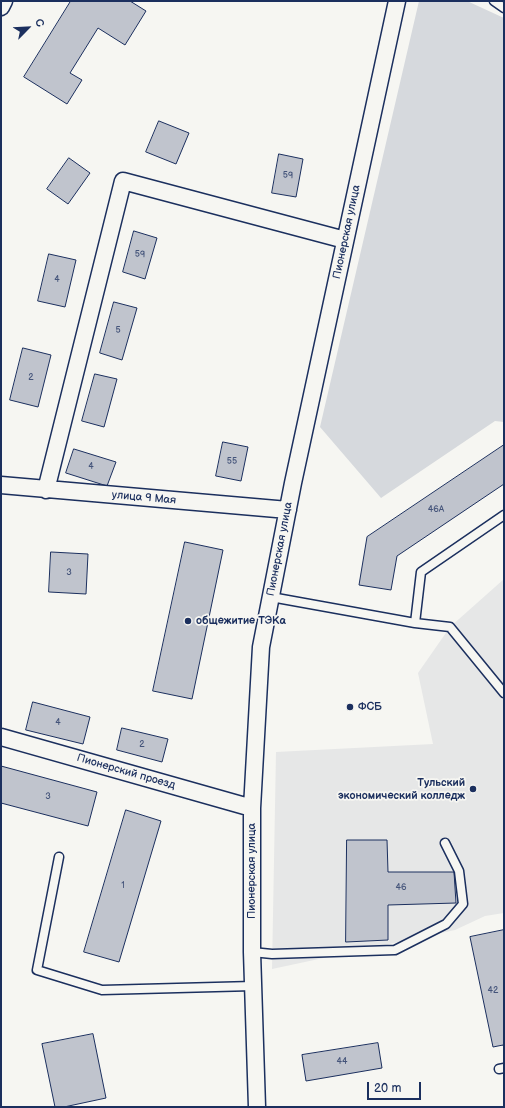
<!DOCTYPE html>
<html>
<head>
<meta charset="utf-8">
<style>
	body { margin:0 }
	#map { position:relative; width:505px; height:1108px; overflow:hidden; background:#f6f6f2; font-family:"Balsamiq Sans",sans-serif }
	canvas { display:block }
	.frame { position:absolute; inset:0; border:2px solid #1b2f5e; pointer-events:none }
	.north { position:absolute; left:8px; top:8px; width:40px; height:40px; -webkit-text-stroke:3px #f6f6f2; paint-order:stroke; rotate:66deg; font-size:11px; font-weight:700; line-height:16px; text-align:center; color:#1b2f5e }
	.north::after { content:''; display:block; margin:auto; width:14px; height:18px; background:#1b2f5e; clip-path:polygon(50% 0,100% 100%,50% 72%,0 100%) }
	.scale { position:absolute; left:367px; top:1082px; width:54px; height:18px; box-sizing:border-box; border:2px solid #1b2f5e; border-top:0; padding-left:5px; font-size:12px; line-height:14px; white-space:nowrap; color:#1b2f5e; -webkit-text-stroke:3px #f6f6f2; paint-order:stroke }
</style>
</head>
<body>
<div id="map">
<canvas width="505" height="1108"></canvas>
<div class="frame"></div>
<div class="north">С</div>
<div class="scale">20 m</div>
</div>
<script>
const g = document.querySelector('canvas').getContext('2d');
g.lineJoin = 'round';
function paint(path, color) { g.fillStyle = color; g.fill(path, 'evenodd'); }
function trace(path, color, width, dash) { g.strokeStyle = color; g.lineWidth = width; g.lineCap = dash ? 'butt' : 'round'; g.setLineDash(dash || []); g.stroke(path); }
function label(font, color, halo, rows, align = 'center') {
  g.font = font + ' "Balsamiq Sans",sans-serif'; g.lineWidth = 3.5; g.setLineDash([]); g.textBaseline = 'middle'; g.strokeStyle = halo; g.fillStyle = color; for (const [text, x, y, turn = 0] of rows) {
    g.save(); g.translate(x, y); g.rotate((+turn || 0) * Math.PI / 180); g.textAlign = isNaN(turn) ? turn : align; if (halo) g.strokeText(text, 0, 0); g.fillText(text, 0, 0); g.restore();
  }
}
paint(new Path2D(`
	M504 579V913L485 916 455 930 272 969 276 752 433 744 418 673 450 627Z`), '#e6e7e7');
paint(new Path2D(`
	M419 1H467L504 18V422L495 421 381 498 320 427Z`), '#d6d9dd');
const building = new Path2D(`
	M71 1H130L146 11 125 45 98 28 70 73 82 80 67 104 24 77Z
	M159 121 189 133 176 164 146 152Z
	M279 154 303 159 296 197 272 193Z
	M69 158 90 173 68 204 47 189Z
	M134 231 157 238 145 279 123 272Z
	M49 254 76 260 65 307 38 301Z
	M114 302 137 308 122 360 100 353Z
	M23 348 51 355 38 407 10 400Z
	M95 374 117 379 104 427 82 421Z
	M223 442 248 447 241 481 216 476Z
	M504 445V484L397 556 391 590 359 585 367 537Z
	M74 449 116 462 107 486 66 473Z
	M185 542 223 550 192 699 153 691Z
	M51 552 88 554 86 594 49 592Z
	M33 702 90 717 83 744 26 730Z
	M122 728 168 739 162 762 117 750Z
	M1 766 97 792 88 826 1 803Z
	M126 810 161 821 119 962 84 952Z
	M347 840H387L388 872H454L456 903 388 905V940L346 942Z
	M504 930V1048L503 1045 493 1047 470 937Z
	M93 1034 106 1098 64 1107H55L42 1044Z
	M378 1043 382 1068 306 1081 302 1055Z`);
paint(building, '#c0c4cd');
trace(building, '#1b2f5e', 1);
const service = new Path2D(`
	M494 1 504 8
	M271 597 415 623 450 627 504 693
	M415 623 421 572 504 515
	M59 857 37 970 102 990 253 986
	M252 952 272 954 395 950 446 924 463 904 459 871 445 843
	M499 1069 504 1068`);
const minor = new Path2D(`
	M1 7 4 1
	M1 485 288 510
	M46 490 123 181 345 240
	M1 737 252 808
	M257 1107 252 952V808L261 647 293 483 397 1`);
trace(service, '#1b2f5e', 11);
trace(minor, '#1b2f5e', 19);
trace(service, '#f6f6f2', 8);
trace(minor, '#f6f6f2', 16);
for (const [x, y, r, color] of [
	[188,621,4,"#1b2f5e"],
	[350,707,4,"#1b2f5e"],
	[473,789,4,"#1b2f5e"]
]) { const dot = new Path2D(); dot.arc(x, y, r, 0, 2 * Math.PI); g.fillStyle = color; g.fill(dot); trace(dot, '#f6f6f2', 1.5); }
label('9px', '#44547a', null, [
	["59",288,176],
	["59",140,255],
	["4",57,280],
	["5",118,331],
	["2",31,378],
	["55",232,462],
	["4",91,467],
	["46А",436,510],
	["3",69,573],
	["4",58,723],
	["2",142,745],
	["3",48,797],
	["1",123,886],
	["46",401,888],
	["42",493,991],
	["44",342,1062]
]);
label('11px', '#1b2f5e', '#f6f6f2', [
	["Пионерская улица",347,232,-78],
	["улица 9 Мая",144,498,5],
	["Пионерская улица",280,549,-79],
	["Пионерский проезд",126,772,16],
	["Пионерская улица",252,871,-90]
]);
label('bold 11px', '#1b2f5e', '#f6f6f2', [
	["общежитие ТЭКа",196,621],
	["ФСБ",358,707],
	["Тульский",465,783,"right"],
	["экономический колледж",465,796,"right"]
], 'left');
</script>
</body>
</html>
